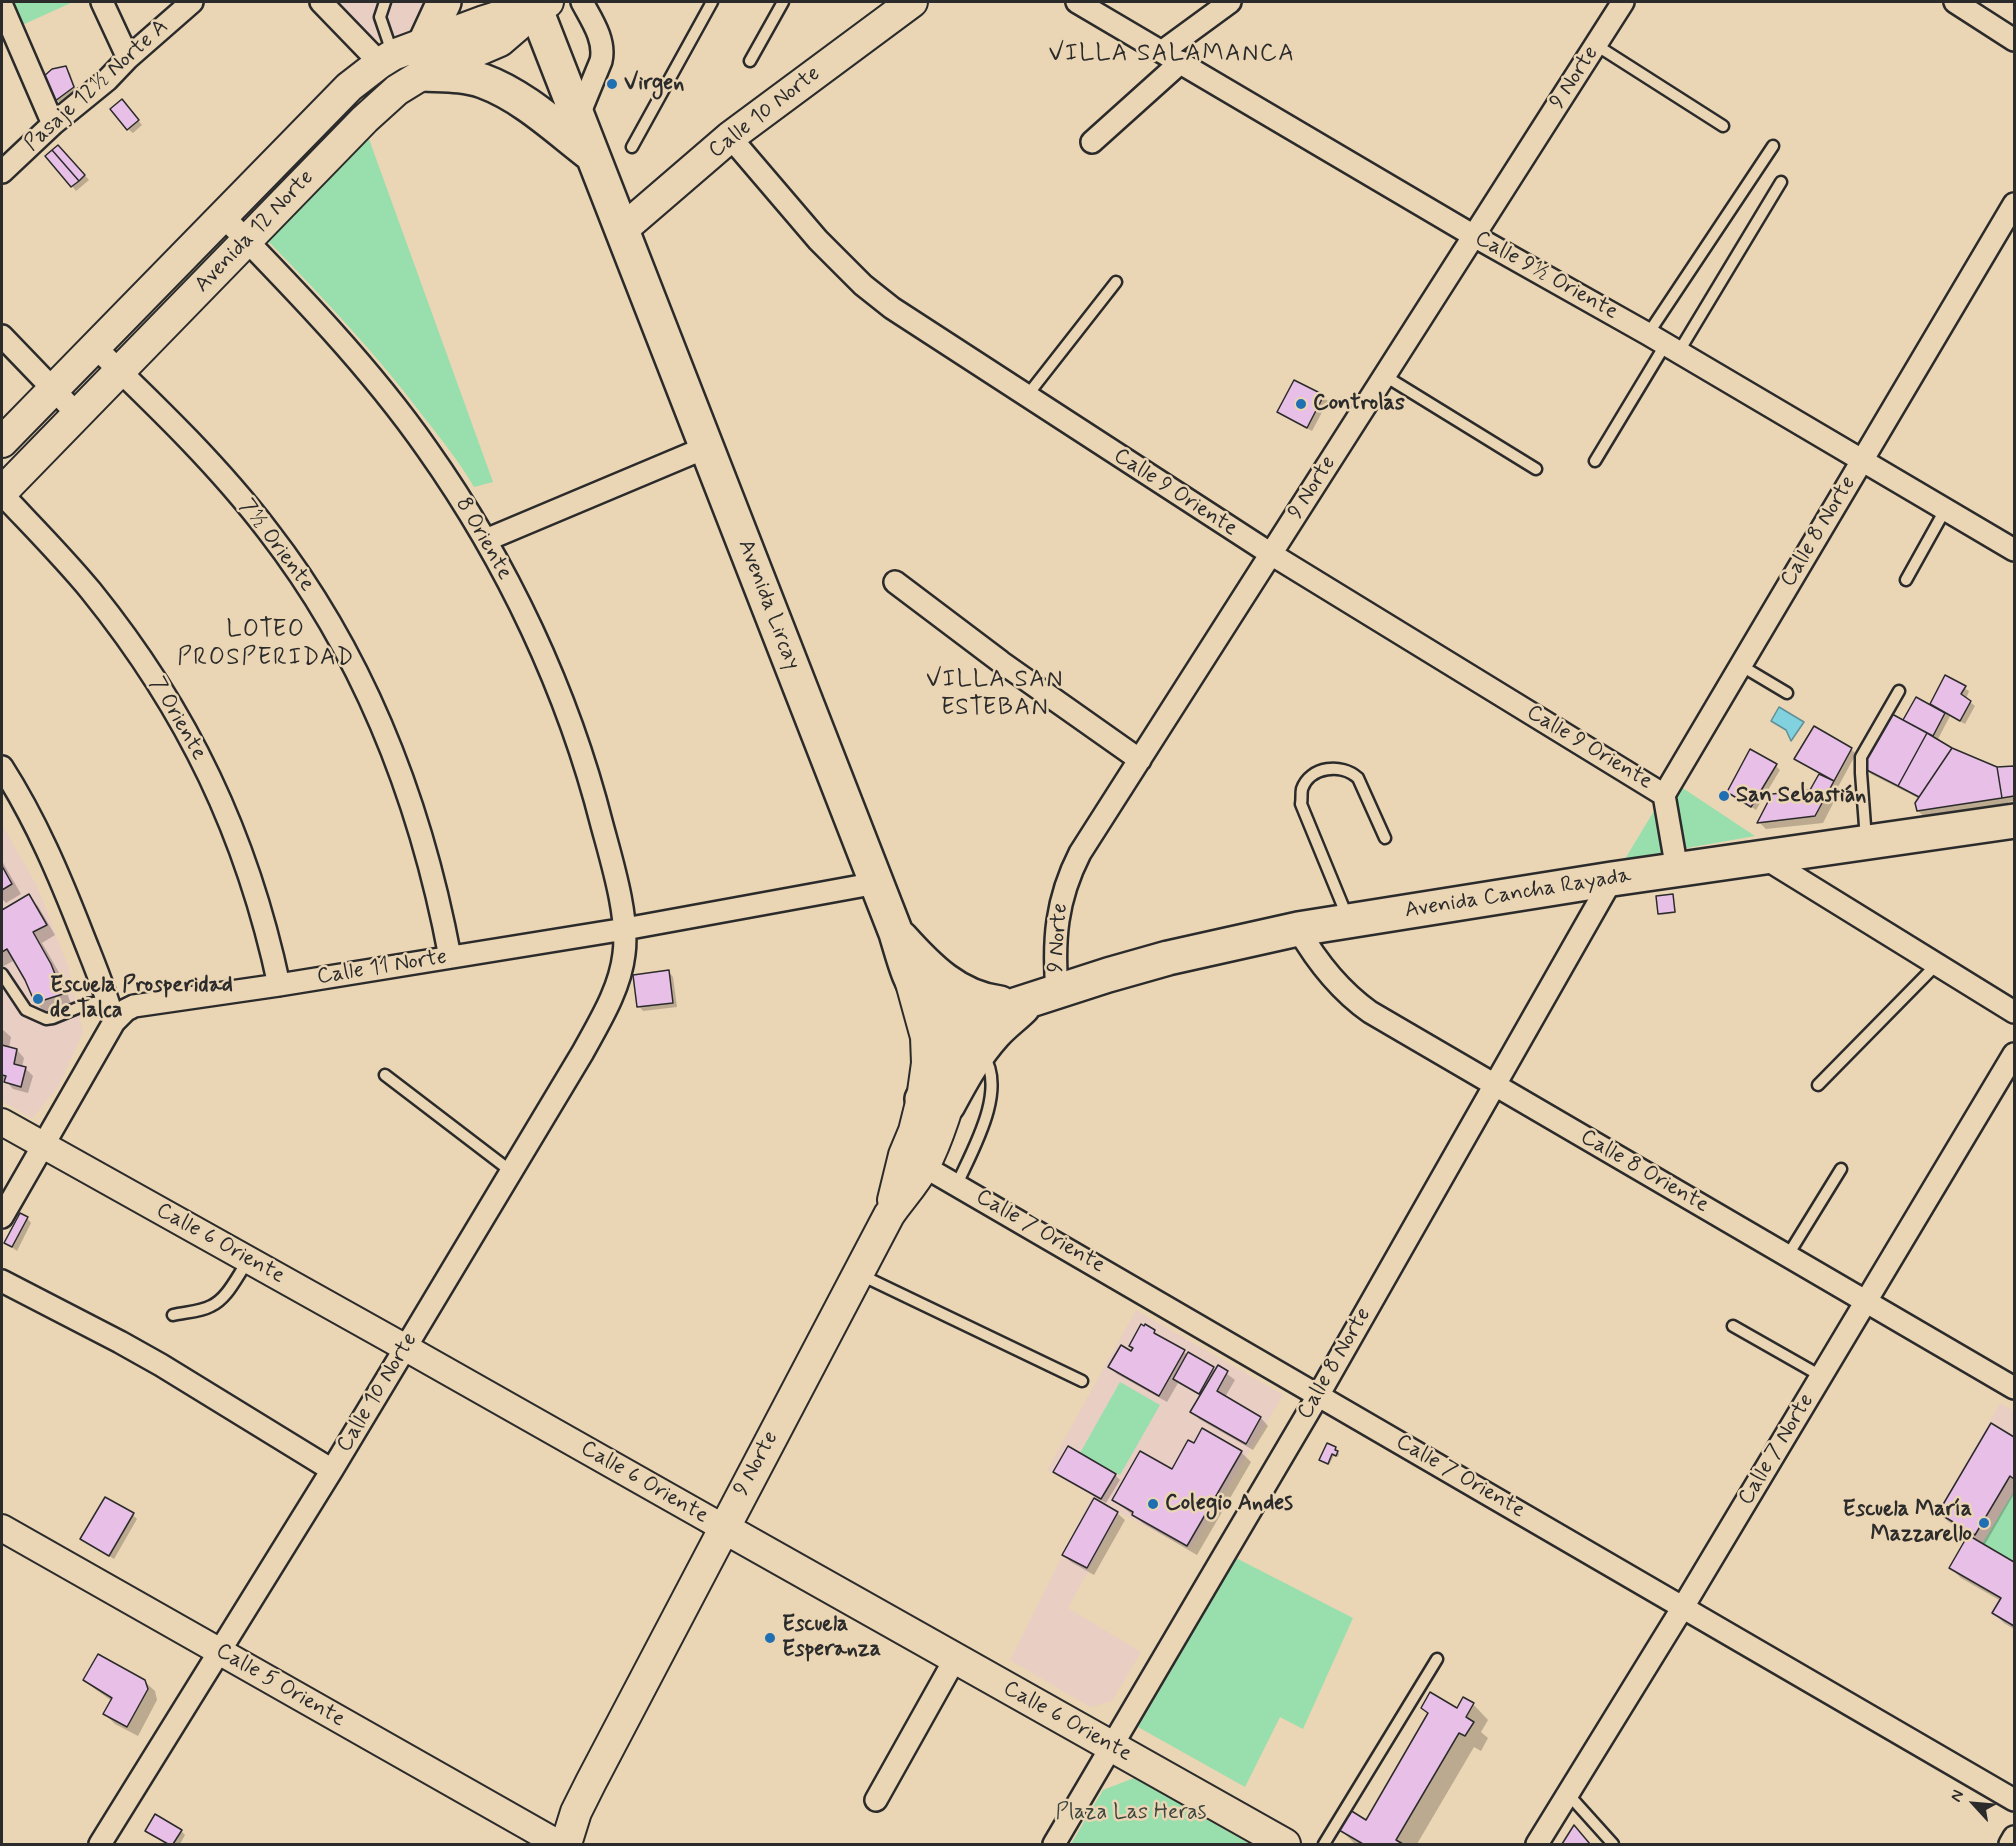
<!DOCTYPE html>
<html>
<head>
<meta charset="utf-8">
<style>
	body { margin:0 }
	#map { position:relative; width:2016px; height:1846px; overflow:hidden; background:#ead5b4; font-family:Mynerve,sans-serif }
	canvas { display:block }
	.frame { position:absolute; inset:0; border:3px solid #2b2b2b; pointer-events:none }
	.north { position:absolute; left:1944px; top:1774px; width:60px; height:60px; -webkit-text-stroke:4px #ead5b4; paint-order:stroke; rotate:296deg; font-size:16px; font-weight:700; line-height:24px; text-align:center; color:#2b2b2b }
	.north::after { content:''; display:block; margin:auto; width:21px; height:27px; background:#2b2b2b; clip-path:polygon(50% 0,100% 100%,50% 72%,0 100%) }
</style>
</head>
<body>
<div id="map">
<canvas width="2016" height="1846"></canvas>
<div class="frame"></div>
<div class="north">N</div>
</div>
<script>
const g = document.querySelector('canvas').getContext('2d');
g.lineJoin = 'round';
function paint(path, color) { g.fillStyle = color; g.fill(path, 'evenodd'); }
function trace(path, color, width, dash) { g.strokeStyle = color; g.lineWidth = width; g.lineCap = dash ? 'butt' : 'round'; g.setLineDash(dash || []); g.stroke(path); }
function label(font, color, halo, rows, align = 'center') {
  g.font = font + ' Mynerve,sans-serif'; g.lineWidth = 5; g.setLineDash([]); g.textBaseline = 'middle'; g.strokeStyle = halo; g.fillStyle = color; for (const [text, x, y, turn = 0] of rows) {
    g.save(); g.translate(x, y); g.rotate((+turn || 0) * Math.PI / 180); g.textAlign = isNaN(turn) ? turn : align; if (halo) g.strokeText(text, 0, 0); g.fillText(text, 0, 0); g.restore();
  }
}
paint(new Path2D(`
	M332 2H424L406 35 370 40Z
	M2 824 37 886 68 966 83 1032 58 1087 32 1119 2 1101Z
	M1136 1310 1283 1395 1190 1549 1120 1513 1068 1608 1141 1652 1112 1701 1090 1707 1010 1660 1092 1496 1047 1470Z
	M2000 1403 2014 1411V1629L1989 1614 1998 1597 1948 1569 1969 1532 1937 1514Z`), '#e9cec3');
paint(new Path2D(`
	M2 2H73L9 31Z
	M369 139 493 482 474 487C459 461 441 439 423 416 376 353 322 297 268 241Z
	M1672 781 1755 836 1625 859Z
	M1120 1382 1160 1405 1120 1475 1080 1453Z
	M2014 1491V1562L1982 1544Z
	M1236 1558 1353 1618 1303 1729 1280 1717 1245 1787 1138 1727Z
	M1134 1778 1250 1844H1071L1103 1790Z`), '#99dfad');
const water = new Path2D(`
	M1779 707 1804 722 1791 741 1786 730 1771 721Z`);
paint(water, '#82d1df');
trace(water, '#5f8f97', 1.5);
paint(new Path2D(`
	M65 68 70 73 77 92 61 104 51 94Z
	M126 106 142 125 133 133 128 129Z
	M63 151 89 180 76 191 72 186Z
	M1323 397 1328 401 1312 431 1284 416 1279 412Z
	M1946 677 1969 691 1966 699 1975 706 1965 724 1950 716 1937 741 1951 750 1997 769 2014 767V801L2008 802V805L1926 818 1918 811 1920 799 1871 774 1863 767 1904 722 1931 706Z
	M1851 749 1856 754 1838 787 1840 790 1823 823 1766 829 1759 822 1811 791 1820 774 1796 759Z
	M1776 766 1780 770 1756 810 1729 791Z
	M2 861 21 894 6 903 2 899Z
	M1672 895 1676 913 1661 915 1659 913Z
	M28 896 38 906 55 935 42 943 61 976 71 1004 46 1013 36 1003 15 960 2 967V912Z
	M669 972 673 977 677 1007 643 1011 639 1006Z
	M2 1029 11 1037 9 1048 17 1050 24 1058 22 1067 25 1068 33 1076 28 1093 13 1089 6 1081 2 1080Z
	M27 1218 31 1223 17 1251 6 1243Z
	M1146 1327 1188 1355 1216 1371 1218 1367 1235 1380 1225 1397 1261 1418 1268 1426 1253 1450 1199 1419 1192 1411 1201 1396 1178 1383 1167 1402 1117 1374 1110 1367 1132 1353 1134 1349 1130 1346Z
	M1991 1425 2014 1438V1494L1984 1546 2014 1564V1629L2004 1623 1994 1613 2001 1601 1961 1578 1951 1568 1970 1535 1949 1522 1939 1513Z
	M1194 1445 1241 1452 1251 1462 1197 1555 1144 1524 1114 1500 1172 1471Z
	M1327 1445 1336 1449 1339 1454 1338 1457 1334 1455 1329 1465 1321 1460Z
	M1055 1472 1115 1475 1120 1480 1106 1503 1060 1476Z
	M1117 1513 1125 1520 1094 1575 1071 1562 1064 1555Z
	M133 1515 137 1519 114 1559 82 1539Z
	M85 1679 144 1681 155 1691 157 1700 138 1736 115 1724 105 1714 112 1701 95 1689Z
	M1473 1704 1488 1720 1481 1732 1488 1738 1481 1751 1474 1747 1417 1844H1355L1341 1830 1367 1822 1429 1715 1422 1708 1458 1710Z
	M147 1831H181L185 1835 180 1844H167Z`), '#0003');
const building = new Path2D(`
	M66 66 74 87 55 101 49 94 43 77 52 69Z
	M122 99 139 120 127 130 110 109Z
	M58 145 85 175 79 181 52 150Z
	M52 150 79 181 71 187 45 156Z
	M1294 380 1324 395 1307 428 1277 412Z
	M1945 675 1966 686 1961 694 1971 701 1960 721 1930 704Z
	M1916 697 1945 713 1933 736 1903 720Z
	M1892 714 1927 733 1898 786 1861 767Z
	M1814 726 1852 748 1834 781 1794 759Z
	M1927 733 1952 748 1919 797 1898 786Z
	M1952 748 1997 767 2002 798 1917 811 1915 803Z
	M1750 749 1777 764 1751 807 1727 792Z
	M2014 766V796L2002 798 1997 767Z
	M1819 774 1834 781 1815 816 1757 823 1772 794 1810 790Z
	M2 866 12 884 2 890Z
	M29 894 47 925 33 932 51 964 63 994 35 1003 25 980 7 949 2 952V910Z
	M1673 894 1675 912 1658 914 1656 896Z
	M669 970 673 1003 637 1007 633 975Z
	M2 1045 17 1049 14 1064 26 1067 21 1087 4 1082 6 1076 2 1075Z
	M20 1213 28 1217 12 1247 4 1243Z
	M1141 1324 1144 1326 1145 1324 1155 1330 1154 1333 1185 1350 1159 1396 1108 1367 1121 1345 1131 1351 1133 1348 1129 1346Z
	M1188 1352 1214 1367 1199 1394 1173 1379Z
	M1218 1365 1228 1371 1217 1391 1261 1417 1246 1444 1190 1412Z
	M1991 1423 2014 1437V1479L2010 1476 1975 1535 1938 1513Z
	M1202 1428 1242 1451 1187 1546 1132 1515 1133 1512 1112 1500 1140 1451 1172 1469 1188 1440 1194 1443Z
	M1327 1443 1336 1447 1335 1450 1338 1451 1336 1456 1332 1454 1328 1464 1319 1460Z
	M1068 1446 1116 1474 1101 1499 1053 1472Z
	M105 1497 134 1513 109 1556 80 1539Z
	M1094 1498 1118 1512 1087 1568 1062 1555Z
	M1968 1535 2014 1562V1626L1992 1613 2001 1598 1949 1568Z
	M98 1654 145 1680 148 1689 127 1727 103 1714 112 1698 83 1680Z
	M1430 1692 1457 1708 1463 1697 1474 1703 1466 1717 1474 1722 1465 1736 1459 1733 1396 1840 1403 1844H1363L1339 1830 1350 1810 1366 1820 1428 1713 1421 1708Z
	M155 1814 182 1830 173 1844H168L145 1831Z
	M1574 1825 1590 1844H1562Z`);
paint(building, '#e8bfe7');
trace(building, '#2b2b2b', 1.5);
const service = new Path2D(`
	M385 2 380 17 392 52
	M1596 45 1723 126
	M750 61 783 2
	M632 147 712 2
	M1648 334 1773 146
	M1678 353 1781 182
	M1385 376 1536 469
	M1026 397 1116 282
	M1595 461 1665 345
	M1906 580 1945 510
	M1740 665 1787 693
	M1866 839 1861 773V757L1899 691
	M1347 916 1301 804C1302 799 1301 794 1302 789 1310 766 1342 763 1358 778L1385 838
	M2 974 26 1010 46 1019 53 1018 87 1004 108 1001
	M385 1075 512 1172
	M1818 1085 1937 964
	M957 1184C972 1151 1008 1090 983 1055
	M1788 1255 1841 1169
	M861 1275 1082 1381
	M173 1315C185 1312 200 1312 211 1306 228 1298 237 1276 248 1261
	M1733 1326 1821 1376
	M1568 1794 1613 1844
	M1324 1844 1437 1659`);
const minor = new Path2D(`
	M102 2 128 58
	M321 2 380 63
	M1077 2 1474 236 1648 334 2014 550
	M1955 2 2014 40
	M2 6 53 124
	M1163 51 1230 2
	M578 117 601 61C606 40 591 19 582 2
	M730 137 818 240 863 285 892 308 1271 554 1664 795
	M1092 142 1181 62
	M2 172 53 124 107 80 128 58 192 2
	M2 336 78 415
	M94 346C155 405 217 464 268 531 365 656 421 802 450 957
	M2 494C32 526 63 557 91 591 188 711 247 835 279 985
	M486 540 707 447
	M895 582 1001 662 1140 760
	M2 767C36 820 60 877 83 936 94 964 106 992 114 1022
	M1763 857 2014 1012
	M1677 870 1664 795 2014 204
	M1298 929C1317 962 1339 990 1370 1012L2014 1388
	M1057 992C1053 940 1056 900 1080 853L1623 2
	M913 1160 2014 1800
	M2 1217 114 1022 126 1010 134 1006 279 985 625 929 877 883
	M2 1281 120 1342 161 1365 332 1470
	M876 1800 955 1659
	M100 1844 332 1470 583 1052C600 1021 620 989 624 954 629 917 612 862 602 825 568 691 507 562 427 449 370 367 293 288 223 216
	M1054 1844 1319 1394 1612 879
	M1537 1844 1683 1607 2014 1054
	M2010 1844 2014 1837`);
const tertiary = new Path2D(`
	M2 1122 406 1348 724 1528
	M2 1528 559 1844`);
const secondary = new Path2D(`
	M622 230 730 137 912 2
	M2 442 349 87 380 63 393 55 484 21 510 13 536 10
	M2 492 365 119 397 90 423 74 500 41 536 10 548 2
	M893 1200 904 1155 914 1131 922 1099 927 1063 926 1037 910 979
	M724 1528 1285 1844
	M566 1844 576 1812 591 1782 889 1215C900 1199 915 1183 924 1166 935 1146 955 1092 955 1069 956 1042 943 1014 933 989`);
const primary = new Path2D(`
	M533 2 896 933C913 990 915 1010 981 1016L1108 975 1168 958 1298 929 1612 879 2014 821
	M425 43 444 2
	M423 74C443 75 464 74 483 81 524 96 558 129 592 155
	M901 938C928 968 957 998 1000 1003
	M922 1099C936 1075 951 1054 970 1035
	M948 1105C962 1079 975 1055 995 1033 1003 1024 1014 1016 1023 1007`);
trace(service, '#2b2b2b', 15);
trace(minor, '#2b2b2b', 26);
trace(tertiary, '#2b2b2b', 30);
trace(secondary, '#2b2b2b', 34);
trace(primary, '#2b2b2b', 38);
trace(service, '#ead5b4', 10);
trace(minor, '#ead5b4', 21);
trace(tertiary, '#ead5b4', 26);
trace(secondary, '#ead5b4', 30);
trace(primary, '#ead5b4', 33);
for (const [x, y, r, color] of [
	[612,84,6,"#1f6fb2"],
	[1301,404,6,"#1f6fb2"],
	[1724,796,6,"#1f6fb2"],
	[38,999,6,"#1f6fb2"],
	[1153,1504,6,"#1f6fb2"],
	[1984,1523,6,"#1f6fb2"],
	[770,1638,6,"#1f6fb2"]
]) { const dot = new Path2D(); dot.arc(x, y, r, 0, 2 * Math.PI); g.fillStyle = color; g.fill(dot); trace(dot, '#ead5b4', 2); }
label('22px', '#2b2b2b', '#ead5b4', [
	["9 Norte",1575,78,-57],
	["Pasaje 12½ Norte A",97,86,-42],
	["Calle 10 Norte",765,113,-38],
	["Avenida 12 Norte",255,232,-46],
	["Calle 9½ Oriente",1546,276,29],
	["9 Norte",1313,488,-58],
	["Calle 9 Oriente",1175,493,33],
	["Calle 8 Norte",1819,532,-59],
	["8 Oriente",483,539,60],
	["7½ Oriente",276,546,53],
	["Avenida Lircay",768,605,69],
	["7 Oriente",177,719,60],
	["Calle 9 Oriente",1589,748,31],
	["Avenida Cancha Rayada",1518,894,-9],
	["9 Norte",1059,938,-86],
	["Calle 11 Norte",382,968,-9],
	["Calle 8 Oriente",1644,1172,30],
	["Calle 7 Oriente",1040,1232,30],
	["Calle 6 Oriente",220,1244,29],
	["Calle 8 Norte",1335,1364,-60],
	["Calle 10 Norte",378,1393,-59],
	["Calle 7 Norte",1777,1450,-59],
	["9 Norte",757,1464,-62],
	["Calle 7 Oriente",1460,1477,30],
	["Calle 6 Oriente",644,1483,30],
	["Calle 5 Oriente",280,1686,30],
	["Calle 6 Oriente",1067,1722,29]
]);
label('bold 22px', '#2b2b2b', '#ead5b4', [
	["Virgen",624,84],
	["Controlas",1313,404],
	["San Sebastián",1736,796],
	["Escuela Prosperidad",50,986],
	["de Talca",50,1011],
	["Colegio Andes",1165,1504],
	["Escuela María",1972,1510,"right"],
	["Mazzarello",1972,1535,"right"],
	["Escuela",782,1625],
	["Esperanza",782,1650]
], 'left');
label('22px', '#3c463e', '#ead5b4', [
	["Plaza Las Heras",1131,1813]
]);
g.letterSpacing = '1.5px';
label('24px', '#2b2b2b', '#ead5b4', [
	["VILLA SALAMANCA",1172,55],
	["LOTEO",266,631],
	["PROSPERIDAD",266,659],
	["VILLA SAN",995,681],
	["ESTEBAN",995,709]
]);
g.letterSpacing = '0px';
</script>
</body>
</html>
